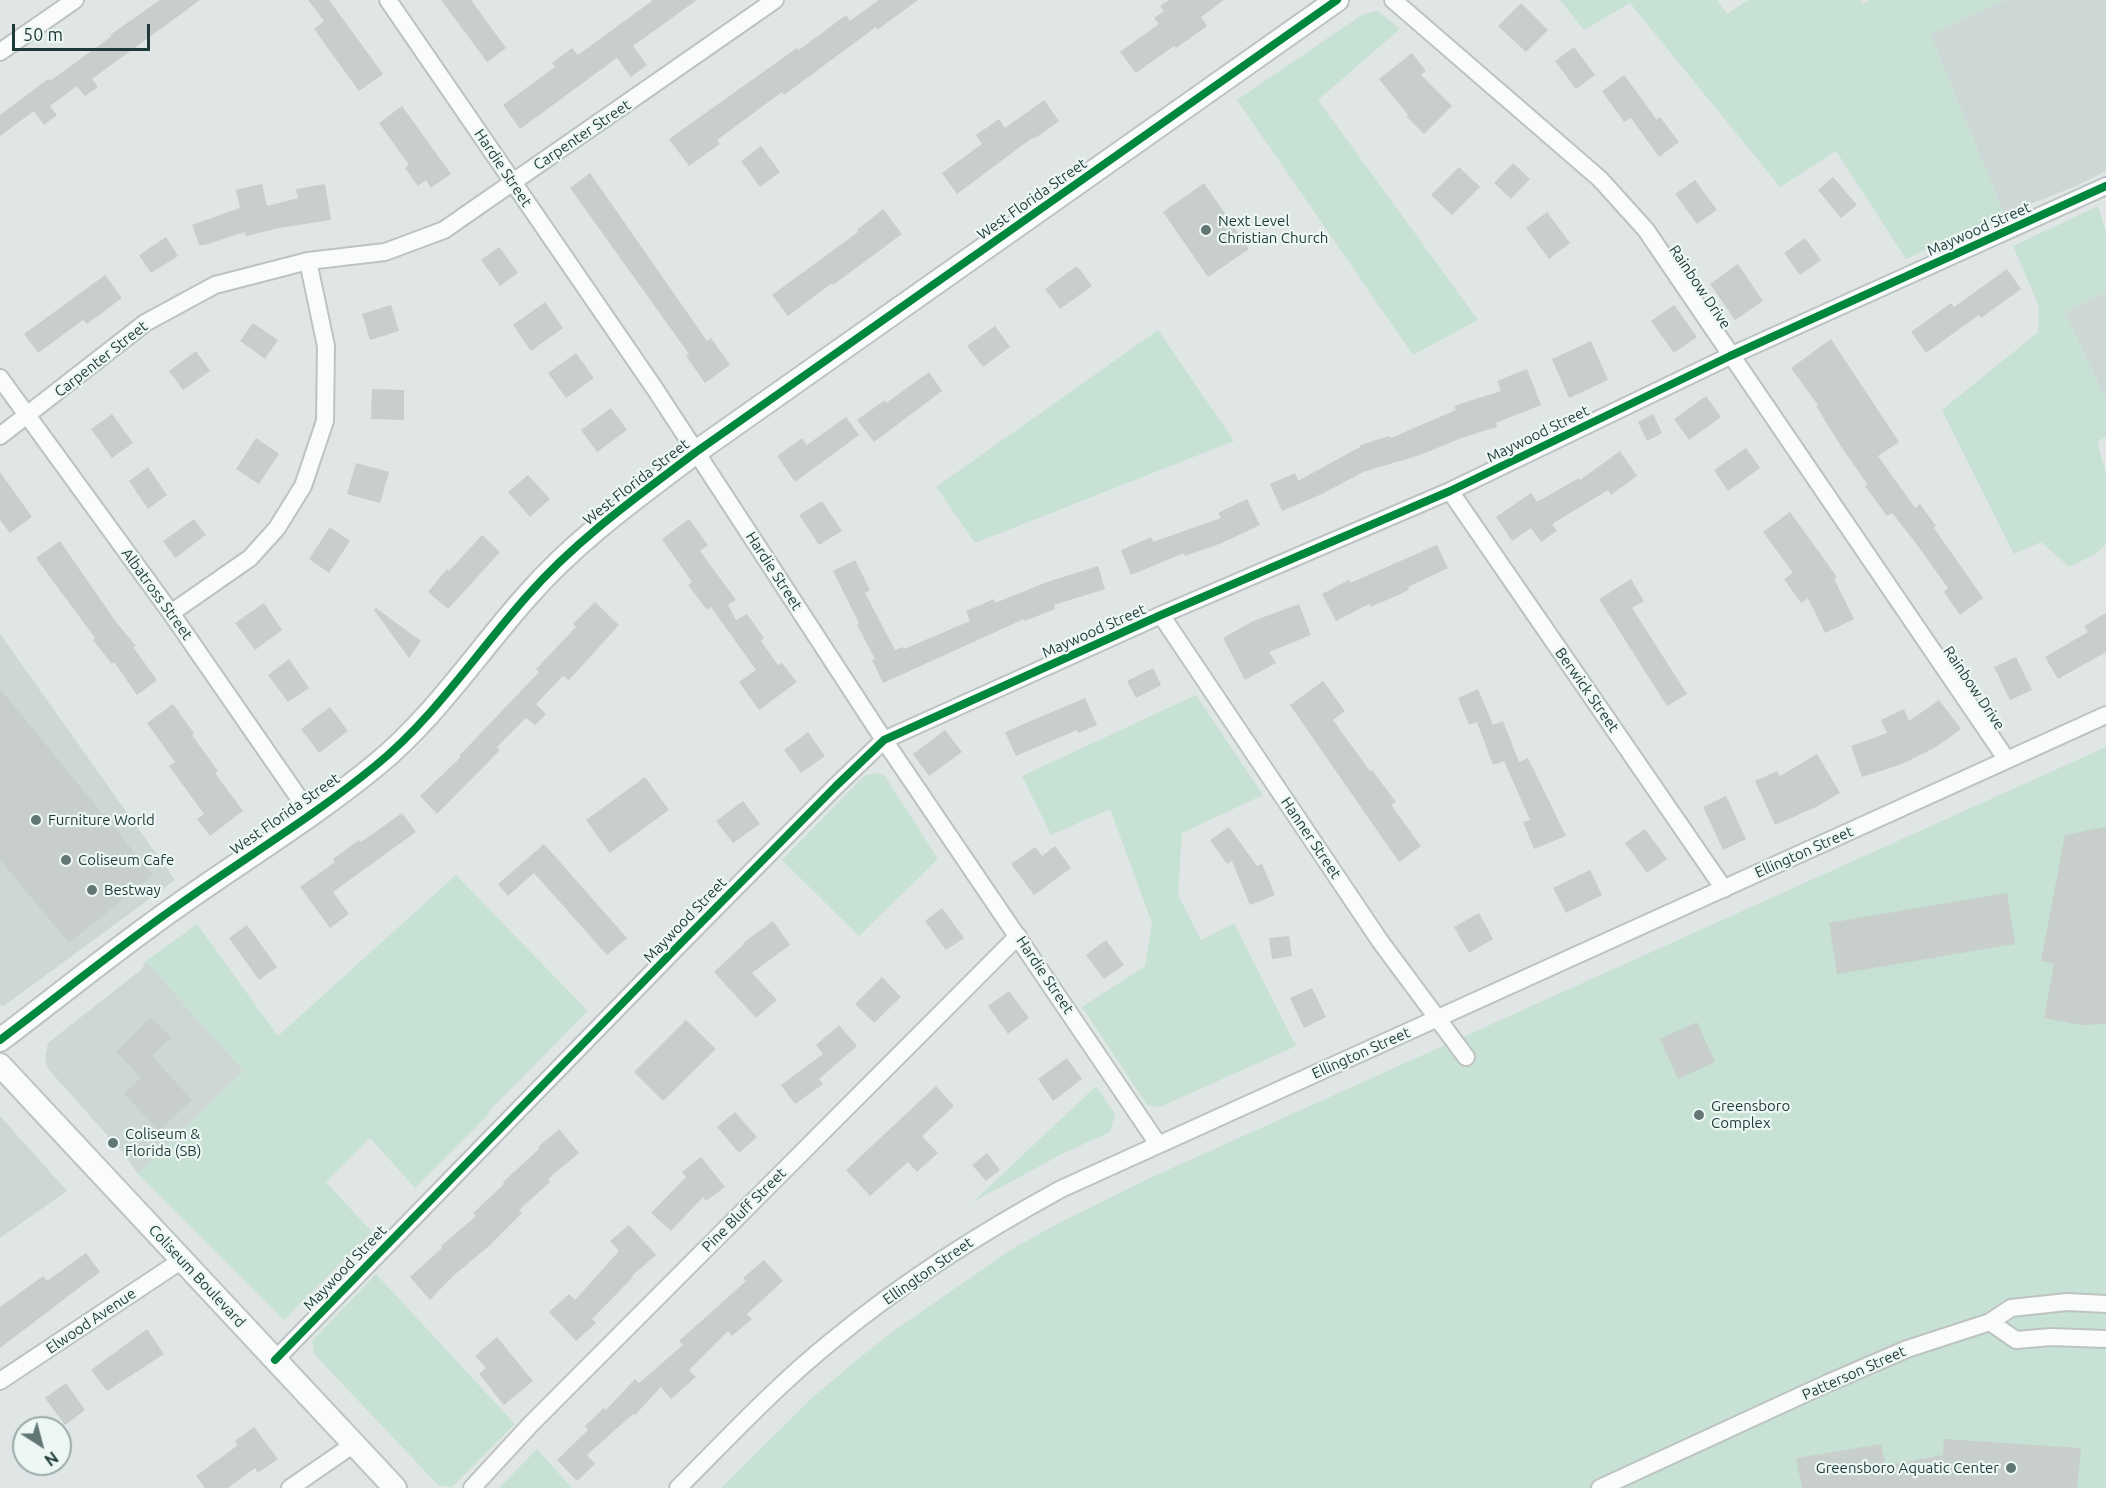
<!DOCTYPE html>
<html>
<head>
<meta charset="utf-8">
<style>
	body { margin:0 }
	#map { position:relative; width:2106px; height:1488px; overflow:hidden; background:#e0e6e5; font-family:Ubuntu,sans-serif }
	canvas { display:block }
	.north { position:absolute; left:12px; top:1416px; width:60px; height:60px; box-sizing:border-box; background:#edf7f4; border:2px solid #9aaba9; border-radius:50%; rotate:144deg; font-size:16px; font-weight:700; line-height:24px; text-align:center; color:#1d3a38 }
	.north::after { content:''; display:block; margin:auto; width:21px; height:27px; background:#617675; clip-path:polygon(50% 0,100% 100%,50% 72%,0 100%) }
	.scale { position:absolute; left:12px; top:24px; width:138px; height:27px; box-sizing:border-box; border:3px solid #1d3a38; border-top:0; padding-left:8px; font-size:18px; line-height:21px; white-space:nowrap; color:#1d3a38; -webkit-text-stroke:4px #edf7f4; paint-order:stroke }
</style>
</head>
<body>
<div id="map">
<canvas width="2106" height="1488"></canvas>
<div class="north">N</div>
<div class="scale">50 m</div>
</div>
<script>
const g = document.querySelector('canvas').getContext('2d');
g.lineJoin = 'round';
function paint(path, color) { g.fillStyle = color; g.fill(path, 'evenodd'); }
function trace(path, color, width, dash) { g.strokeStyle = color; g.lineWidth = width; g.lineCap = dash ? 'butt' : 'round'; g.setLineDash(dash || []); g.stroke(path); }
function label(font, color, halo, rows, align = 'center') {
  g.font = font + ' Ubuntu,sans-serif'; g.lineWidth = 4.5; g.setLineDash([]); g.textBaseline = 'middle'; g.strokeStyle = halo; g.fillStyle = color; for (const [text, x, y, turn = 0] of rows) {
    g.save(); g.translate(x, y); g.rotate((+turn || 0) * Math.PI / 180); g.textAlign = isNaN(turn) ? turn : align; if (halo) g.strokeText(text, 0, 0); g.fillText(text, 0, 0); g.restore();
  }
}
paint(new Path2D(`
	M2005 0H2106V171L2074 187 2004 214 1930 34Z
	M2106 292V399L2064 312Z
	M0 634 175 880 4 1006 0 1005Z
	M146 961 244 1071 138 1174 124 1154 48 1069 45 1059 48 1043 142 969Z
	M0 1116 67 1191 0 1238Z`), '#cdd8d6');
paint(new Path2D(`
	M1560 0H1717L1727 14 1748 0H1860L1863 4 1869 0H2005L1930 34 2004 214 1906 259 1836 151 1780 187 1630 3 1584 30Z
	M1378 11 1400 29 1318 100 1478 320 1413 355 1237 100 1363 14Z
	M2098 206 2106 233V292L2064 312 2106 399V437L2097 442 2106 474V544L2096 554 2069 567 2041 542 2014 554 1942 410 2038 332 2039 306 2013 246Z
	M1158 330 1234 441 975 543 936 487Z
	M1196 695 1263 795 1182 833 1178 895 1201 940 1234 923 1296 1046 1160 1107 1147 1105 1082 1007 1145 966 1152 923 1110 809 1051 835 1022 776Z
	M2106 747V1488H721L813 1397 853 1363 892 1332 1012 1249 1061 1222 1150 1178Z
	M876 773 885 776 938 859 859 936 782 860 864 776Z
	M456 875 588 1011 488 1112 489 1114 415 1188 370 1138 326 1182 372 1232 284 1320 138 1174 244 1071 146 961 197 924 278 1036Z
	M1096 1086 1115 1114 1110 1132 1064 1153 973 1202Z
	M376 1274 515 1424 452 1487 438 1485 314 1354 312 1341Z
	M537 1449 572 1488H499Z`), '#c7e2d4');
paint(new Path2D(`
	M160 0H200L92 79 98 87 85 96 77 86 50 106 57 115 44 125 34 111 0 136V115L48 79 50 81 112 36 110 35Z
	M308 0H329L383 74 359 91 314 29 324 21Z
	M441 0H471L506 48 487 62Z
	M653 0H697L633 46 647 65 631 77 617 58 520 129 503 105 555 67 552 63 572 48 578 55Z
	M879 0H918L877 30 876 27 784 95 782 92 717 140 720 144 689 166 669 139 749 82 797 48 799 50 846 15 850 21Z
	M1169 0H1224L1201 17 1207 26 1176 48 1174 46 1136 73 1120 52 1159 24 1154 18 1164 11 1160 6Z
	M1521 3 1548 30 1526 52 1498 26Z
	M1574 47 1595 75 1576 89 1555 61Z
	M1412 53 1426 71 1421 75 1452 106 1424 134 1407 117 1408 115 1379 79Z
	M1624 75 1657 120 1660 117 1679 142 1659 157 1631 118 1624 122 1602 91Z
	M1044 100 1059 121 1034 139 1032 138 957 194 942 173 982 144 976 135 999 119 1005 128Z
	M402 106 451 174 431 188 426 180 418 186 405 168 409 165 379 123Z
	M761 146 780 172 760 187 741 161Z
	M1513 163 1530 179 1511 199 1494 183Z
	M1459 167 1480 187 1452 215 1431 195Z
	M590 173 707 341 711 338 730 365 705 383 686 356 689 354 570 188Z
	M1833 177 1857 205 1841 218 1818 190Z
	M1695 180 1717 210 1697 224 1675 194Z
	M1204 183 1249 249 1208 277 1163 212Z
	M262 184 267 206 298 198 296 189 325 184 331 220 279 228 246 236 245 232 205 245H199L192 225 240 208 236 190Z
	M883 209 902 234 833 285 832 283 788 316 772 295 858 232 857 230Z
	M1547 212 1570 243 1549 259 1526 228Z
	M166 237 178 256 151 273 139 255Z
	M1805 238 1821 260 1800 275 1784 253Z
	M499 247 518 273 500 286 481 260Z
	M1738 264 1763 301 1735 320 1710 284Z
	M1077 266 1092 286 1060 309 1045 289Z
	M2007 269 2021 289 1981 318 1979 315 1926 353 1911 332 1951 303 1954 307Z
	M105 275 122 298 87 324 83 320 38 353 24 334Z
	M545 302 563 328 531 351 513 325Z
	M391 305 399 331 370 340 362 314Z
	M1674 305 1697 337 1674 353 1651 321Z
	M253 323 278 340 265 359 240 341Z
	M995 326 1010 347 983 367 967 346Z
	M1831 339 1899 442 1878 456 1915 508 1920 504 1936 526 1934 528 1983 598 1960 615 1944 592 1948 588 1915 542 1892 513 1887 516 1865 486 1868 485 1842 448 1816 406 1818 405 1791 368Z
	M1591 341 1608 380 1569 398 1552 359Z
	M196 351 210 371 183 390 169 371Z
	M576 353 594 378 566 398 548 373Z
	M1527 369 1541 405 1496 423 1497 427 1461 438 1420 455 1363 472 1322 494 1282 511 1270 484 1295 473 1298 481 1360 447V445L1390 436 1391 438 1456 410 1454 406 1501 391 1497 381Z
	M929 372 942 391 874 442 857 420 885 400 886 403Z
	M372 389 404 390V420L371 419Z
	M1706 396 1721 417 1689 440 1674 419Z
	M611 408 627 430 597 452 581 430Z
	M112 414 133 443 112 458 91 429Z
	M1653 414 1662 433 1647 441 1638 422Z
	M846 417 859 435 795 482 777 456 802 438 807 445Z
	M256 438 279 454 259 484 236 469Z
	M1746 448 1760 468 1728 491 1714 470Z
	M1620 451 1637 476 1611 495 1608 490 1552 524 1557 531 1541 542 1531 528 1512 541 1496 517 1531 493 1537 502 1579 478 1580 480Z
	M356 463 389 472 380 503 347 494Z
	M148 467 167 495 148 509 129 481Z
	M0 472 32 517 10 533 0 520Z
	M528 475 550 499 530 517 508 492Z
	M1247 499 1260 525 1222 543 1185 556 1184 553 1131 575 1121 550 1151 537 1153 542 1221 518 1218 513Z
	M822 501 842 531 819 545 799 515Z
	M1790 512 1837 577 1834 579 1854 619 1825 633 1808 598 1801 603 1784 579 1793 573 1763 532Z
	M194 519 206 535 175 558 163 541Z
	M689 519 708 545 700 551 736 600 728 605 736 620 747 614 764 638 761 641 778 665 782 663 797 682 759 710 739 682 756 670 711 607 707 610 688 585 692 582 662 539Z
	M330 527 350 541 329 573 309 559Z
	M482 535 500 552 448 609 428 592 447 569 449 571Z
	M60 541 116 622 136 646 133 647 157 680 137 695 114 662 112 664 93 640 95 638 36 558Z
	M1437 545 1448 568 1408 587 1409 590 1371 607 1369 604 1336 621 1322 594 1349 580 1350 583Z
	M855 560 870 590 865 593 895 650 903 647 904 649 970 621 966 611 994 599 995 603 1047 582 1098 566 1105 589 1054 605 1055 609 1025 621 1024 619 883 683 872 660 875 659 857 625 859 623 833 571Z
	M1631 579 1644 601 1632 608 1687 694 1667 706 1599 599Z
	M595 602 619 625 569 680 563 676 536 704 546 714 535 725 526 718 497 747 500 750 437 814 420 796 461 757 459 756 539 672 536 669 576 627 573 624Z
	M264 603 282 630 255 650 235 623Z
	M1299 604 1311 635 1269 652 1276 663 1245 680 1223 638 1253 621Z
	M376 608 421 641 409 658 374 610Z
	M2106 613V652L2058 679 2045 657 2088 632 2084 626Z
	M2016 657 2032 690 2010 700 1994 667Z
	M289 659 309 688 288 702 268 675Z
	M1153 668 1161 685 1136 698 1127 681Z
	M1323 681 1345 711 1333 720 1370 771 1372 770 1396 802 1391 805 1421 846 1399 862 1290 705Z
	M0 689 153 875 69 943 0 860Z
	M1478 689 1493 725 1503 721 1519 762 1528 758 1566 836 1534 849 1523 822 1530 820 1504 761 1493 765 1477 722 1469 725 1458 698Z
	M1085 698 1097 725 1078 733 1077 730 1016 756 1005 732Z
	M1939 700 1961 729 1936 747 1902 764 1862 777 1851 746 1887 733 1881 720 1904 709 1909 721Z
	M173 704 194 733 192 735 218 771 215 773 243 811 210 836 197 819 204 814 169 766 175 762 147 723Z
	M330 707 348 731 319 753 301 729Z
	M945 730 962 752 929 776 913 754Z
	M808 732 825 756 801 773 784 750Z
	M1817 754 1840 793 1816 807 1775 825 1755 781 1777 771 1780 776Z
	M645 777 669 810 610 853 586 820Z
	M1726 796 1746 839 1723 850 1703 807Z
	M743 801 760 824 733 843 716 821Z
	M402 813 416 832 333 892 349 914 330 928 300 887 335 862 333 859 359 840 361 842Z
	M1229 827 1257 866 1262 864 1275 895 1250 905 1232 861 1227 864 1210 840Z
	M2106 827V1024L2081 1025 2044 1018 2054 964 2041 961 2065 835Z
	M1645 829 1667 859 1647 873 1625 843Z
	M544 844 627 938 607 955 534 873 508 896 498 884Z
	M1055 846 1071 868 1034 895 1011 864 1035 847 1042 856Z
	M1590 870 1602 895 1566 913 1553 888Z
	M2007 893 2015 944 1837 974 1829 923Z
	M942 908 964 938 946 950 925 921Z
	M1479 913 1493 939 1469 953 1454 927Z
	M773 921 790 945 752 973 777 1000 756 1018 714 972 744 944 743 943Z
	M247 925 277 967 259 980 229 938Z
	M1289 936 1292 956 1272 959 1269 938Z
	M1106 940 1124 965 1104 979 1086 955Z
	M882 977 901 997 874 1023 855 1004Z
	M1312 988 1326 1017 1304 1028 1290 998Z
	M1009 991 1029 1018 1008 1034 988 1006Z
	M151 1017 171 1038 152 1056 192 1100 158 1131 124 1093 141 1078 116 1051Z
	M686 1020 716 1049 663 1101 634 1072Z
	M1697 1022 1715 1062 1678 1079 1660 1039Z
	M839 1025 857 1046 819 1079 823 1084 795 1104 781 1085 823 1054 816 1045Z
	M1067 1058 1082 1079 1053 1101 1038 1079Z
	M936 1086 954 1106 922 1136 938 1153 917 1172 908 1162 870 1196 846 1170Z
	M735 1112 757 1137 739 1153 717 1127Z
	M559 1129 579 1153 548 1179 550 1182 519 1210 522 1213 489 1246 453 1276 430 1300 410 1277 442 1248 441 1246 476 1216 473 1213 504 1184 503 1182 539 1149 538 1147Z
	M987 1153 1000 1170 986 1181 972 1165Z
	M701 1157 725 1187 706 1201 703 1197 671 1231 651 1213 686 1177 682 1172Z
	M629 1225 656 1255 632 1276 633 1277 592 1319 596 1323 576 1341 549 1312 569 1294 575 1300 619 1251 610 1241Z
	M86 1253 100 1272 0 1348V1307L43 1276 47 1281Z
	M764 1260 783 1281 747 1314 752 1319 732 1336 728 1331 689 1370 696 1377 671 1399 661 1387 635 1415 633 1414 587 1455 595 1464 577 1481 557 1460 588 1430 585 1426 604 1408 606 1410 635 1379 639 1383 683 1345 679 1341 746 1281 743 1278Z
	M147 1329 164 1354 107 1391 91 1370Z
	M497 1337 533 1381 504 1405 479 1374 486 1368 475 1356Z
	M66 1383 85 1410 65 1425 45 1398Z
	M254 1427 278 1459 258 1473 255 1468 228 1488H205L196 1476 238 1445 235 1441Z
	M1944 1439 2081 1448 2077 1488H1802L1796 1458 1881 1444 1886 1466 1943 1455Z`), '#c7cecc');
const minor = new Path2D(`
	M388 0 655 389 884 740 1158 1144
	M1393 0 1600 179 1646 230 2007 760
	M0 52 75 0
	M0 378 171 613 310 814
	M0 436 145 323 215 285 308 261 385 252 444 230 775 0
	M1450 491 1724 889
	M171 613 250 558 277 528 303 486 325 421 326 346 308 261
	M1161 615 1380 941 1466 1057
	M1990 1322 2016 1340 2051 1337 2106 1339
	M275 1360 682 942 835 787 884 740 1161 615 1450 491 1730 356 2106 186
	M0 1381 182 1260
	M290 1488 354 1444
	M472 1488 531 1424 1018 936
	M678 1488C728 1438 777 1385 833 1340 906 1280 979 1234 1061 1189L2106 715
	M1600 1488 1828 1383 1907 1349 1990 1322 2011 1308 2067 1302 2106 1304`);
const secondary = new Path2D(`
	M0 1040C60 995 118 947 180 904 245 858 314 816 375 766 435 717 477 652 528 595 577 539 638 496 696 452L1337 0
	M0 1065 395 1488`);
trace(minor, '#bdc3c2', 20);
trace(secondary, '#bcc4c3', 26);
trace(minor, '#fafbfb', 16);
trace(secondary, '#fafbfb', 22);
trace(new Path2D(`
	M0 1040C60 995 118 947 180 904 245 858 314 816 375 766 435 717 477 652 528 595 577 539 638 496 696 452L1337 0
	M275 1360 682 942 835 787 884 740 1161 615 1450 491 1730 356 2106 186`), '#00873e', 8);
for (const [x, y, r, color] of [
	[1206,230,6,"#617675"],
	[36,820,6,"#617675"],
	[66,860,6,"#617675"],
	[92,890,6,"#617675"],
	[1699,1115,6,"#617675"],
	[113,1143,6,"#617675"],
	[2011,1468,6,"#617675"]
]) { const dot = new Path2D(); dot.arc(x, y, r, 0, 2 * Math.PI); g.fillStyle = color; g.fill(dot); trace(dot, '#edf7f4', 2); }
label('15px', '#1d3a38', '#edf7f4', [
	["Carpenter Street",582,135,-34],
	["Hardie Street",503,168,56],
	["West Florida Street",1032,199,-35],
	["Maywood Street",1979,229,-24],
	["Rainbow Drive",1700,287,56],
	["Carpenter Street",101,359,-38],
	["Maywood Street",1538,434,-26],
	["West Florida Street",636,482,-38],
	["Hardie Street",774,571,57],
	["Albatross Street",157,594,54],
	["Maywood Street",1094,631,-24],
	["Rainbow Drive",1974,688,56],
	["Berwick Street",1587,690,55],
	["West Florida Street",285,814,-35],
	["Hanner Street",1311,838,56],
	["Ellington Street",1804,852,-24],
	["Maywood Street",685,920,-46],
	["Hardie Street",1045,975,56],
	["Ellington Street",1361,1053,-24],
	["Pine Bluff Street",744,1210,-45],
	["Maywood Street",345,1268,-46],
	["Ellington Street",928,1271,-35],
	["Coliseum Boulevard",197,1276,47],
	["Elwood Avenue",91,1321,-34],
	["Patterson Street",1854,1373,-24]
]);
label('15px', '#1d3a38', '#edf7f4', [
	["Next Level",1218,221],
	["Christian Church",1218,238],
	["Furniture World",48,820],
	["Coliseum Cafe",78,860],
	["Bestway",104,890],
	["Greensboro",1711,1106],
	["Complex",1711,1123],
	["Coliseum &",125,1134],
	["Florida (SB)",125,1151],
	["Greensboro Aquatic Center",1999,1468,"right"]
], 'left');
</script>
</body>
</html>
